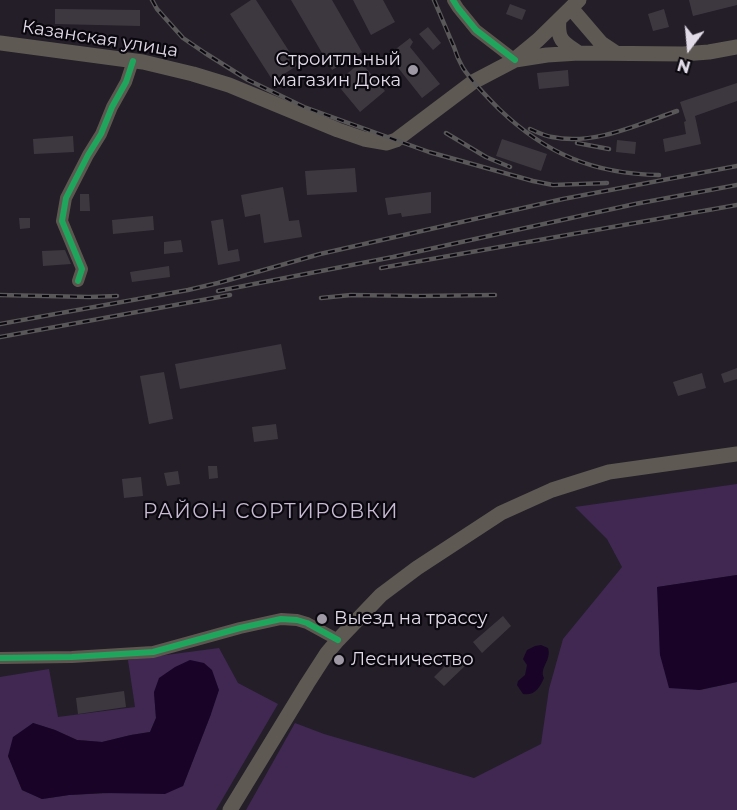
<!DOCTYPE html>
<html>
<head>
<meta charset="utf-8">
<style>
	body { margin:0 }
	#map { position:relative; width:737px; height:810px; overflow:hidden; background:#231e28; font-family:Montserrat,sans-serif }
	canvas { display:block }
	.north { position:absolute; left:659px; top:18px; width:60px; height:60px; -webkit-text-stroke:4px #0b070e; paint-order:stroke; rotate:196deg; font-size:16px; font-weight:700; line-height:24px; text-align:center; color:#e1dbe8 }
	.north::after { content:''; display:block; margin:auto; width:21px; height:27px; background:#e1dbe8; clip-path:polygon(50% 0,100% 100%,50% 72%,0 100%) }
</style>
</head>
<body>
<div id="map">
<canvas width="737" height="810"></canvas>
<div class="north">N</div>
</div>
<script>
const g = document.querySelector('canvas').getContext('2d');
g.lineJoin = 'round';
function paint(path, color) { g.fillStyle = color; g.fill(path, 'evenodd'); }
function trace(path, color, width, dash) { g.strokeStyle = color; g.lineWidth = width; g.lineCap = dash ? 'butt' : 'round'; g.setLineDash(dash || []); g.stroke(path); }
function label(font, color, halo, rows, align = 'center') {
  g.font = font + ' Montserrat,sans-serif'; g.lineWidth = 4.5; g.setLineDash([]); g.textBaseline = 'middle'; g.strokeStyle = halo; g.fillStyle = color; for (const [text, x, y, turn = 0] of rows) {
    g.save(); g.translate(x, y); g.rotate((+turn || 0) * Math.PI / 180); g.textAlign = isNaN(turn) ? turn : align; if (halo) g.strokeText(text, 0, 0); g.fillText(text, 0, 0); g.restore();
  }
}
paint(new Path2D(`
	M737 484V575L658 587 660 655 700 690 737 682V810H246L295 723 324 734 474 778 541 744 549 689 563 639 622 567 607 539 575 507Z
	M219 648 238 683 278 704 216 810H0V677L49 669 58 717 135 707 128 660ZM154 692 211 714 183 786 131 792 69 795 42 799 22 790 8 756 33 723 55 730 77 740 102 742 131 735 150 732 156 718Z`), '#402852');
paint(new Path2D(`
	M737 575V682L699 690 669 688 660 655 657 587Z
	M541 645 548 648C552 660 539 668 544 678 540 687 535 696 523 694L517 685 518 681 525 675 527 665 523 659 527 650 535 646Z
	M190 660 204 663 212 670 219 690 211 714 183 786 165 794 103 793 69 795 42 799 22 790 8 756 13 737 33 723 55 730 77 740 102 742 131 735 150 732 156 718 154 692 159 678 175 667Z`), '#190428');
paint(new Path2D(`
	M251 0H256L298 65 273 81 230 14Z
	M291 0H332L362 52 332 70Z
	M353 0H383L395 22 371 35Z
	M689 0H737V5L693 16Z
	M510 4 526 10 522 20 506 14Z
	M55 9 140 10V26L55 24Z
	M664 9 669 27 653 31 648 14Z
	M428 27 441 43 433 50 419 34Z
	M410 38 413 42 410 47 440 84 422 98 388 55Z
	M361 62 385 91 360 112 336 83Z
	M568 70 569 86 539 89 537 73Z
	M737 83V101L695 116 701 144 665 152 663 139 686 134 684 122 686 121 680 102Z
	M73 136 74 152 34 154 33 139Z
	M502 139 547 154 541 171 496 156Z
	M617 140 636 142 635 154 616 152Z
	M355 168 357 192 307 195 305 171Z
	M283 187 289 221 299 220 302 237 264 243 260 214 245 217 241 195Z
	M431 192V213L402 217 401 213 388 215 385 198Z
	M80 194H89L90 211H80Z
	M153 216 154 230 113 234 112 220Z
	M19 218H30V228L20 229Z
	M223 219 228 251 238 249 240 261 218 265 211 221Z
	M181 240 183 252 164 254V242Z
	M65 250 71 264 43 266 42 251Z
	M169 266 170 277 132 282 130 272Z
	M281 344 286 369 180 389 175 364Z
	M737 368V379L724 383 721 374Z
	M164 372 173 419 149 424 140 376Z
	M702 373 706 388 678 396 673 382Z
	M276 424 278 439 254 442 252 427Z
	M208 466H217L218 478 209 479Z
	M178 471 180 484 167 486 164 473Z
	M141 477 143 496 124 498 122 479Z
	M503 616 511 626 482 653 473 642Z
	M456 655 466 665 444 686 434 677Z
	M124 691 126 707 78 714 76 698Z`), '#3d3840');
trace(new Path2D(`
	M453 0 458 8 476 30 515 60
	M78 281 82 269 62 221 66 198 88 155 101 134 112 107 126 82 133 61
	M0 658 72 657 153 652 240 628 281 619 297 620 307 623 338 640`), '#5c5850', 12);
trace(new Path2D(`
	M571 8 601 43 616 53
	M559 20C557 40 563 43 579 53
	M0 43 143 62 193 74 229 85 338 130 364 139 387 143 396 140 473 82 515 60 547 55 579 53 683 54 709 52 737 47
	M515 59 538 40 579 0
	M230 810 307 684 327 653 338 640 381 595 417 568 501 513 552 490 609 472 737 454`), '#5e5952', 15);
const rail = new Path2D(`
	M152 0 157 9 183 38 205 53 248 80 304 107 429 152 533 181 553 185 607 183
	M434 0C441 16 447 31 454 47 456 54 459 61 463 68 473 83 486 96 499 109 546 154 594 174 659 175
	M530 129C537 132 545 136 552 137 593 146 639 124 677 111
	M446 133 486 157 510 167
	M577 143 609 149
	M381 268 737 205
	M218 291 393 257 635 204 737 185
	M0 295 89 297 117 296
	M321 298 351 295 418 296 495 295
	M0 324 188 290 218 283 320 254 563 199 737 166
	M0 337 230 295`);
trace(rail, '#5a5759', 4.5);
trace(rail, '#0b070e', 2, [7]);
trace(new Path2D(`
	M453 0 458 8 476 30 515 60
	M78 281 82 269 62 221 66 198 88 155 101 134 112 107 126 82 133 61
	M0 658 72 657 153 652 240 628 281 619 297 620 307 623 338 640`), '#20a55d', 6);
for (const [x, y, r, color] of [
	[413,70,6,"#9e99a5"],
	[322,619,6,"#9e99a5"],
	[339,660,6,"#9e99a5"]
]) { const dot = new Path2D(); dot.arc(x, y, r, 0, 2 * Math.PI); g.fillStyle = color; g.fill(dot); trace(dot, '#0b070e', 2); }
label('18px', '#e1dbe8', '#0b070e', [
	["Казанская улица",100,39,9]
]);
label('18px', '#e1dbe8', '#0b070e', [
	["Строитльный",401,60,"right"],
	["магазин Дока",401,81,"right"],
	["Выезд на трассу",334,619],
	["Лесничество",351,660]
], 'left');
g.letterSpacing = '1.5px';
label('20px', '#c8bcd4', '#0b070e', [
	["РАЙОН СОРТИРОВКИ",271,512]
]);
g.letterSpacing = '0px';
</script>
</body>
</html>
